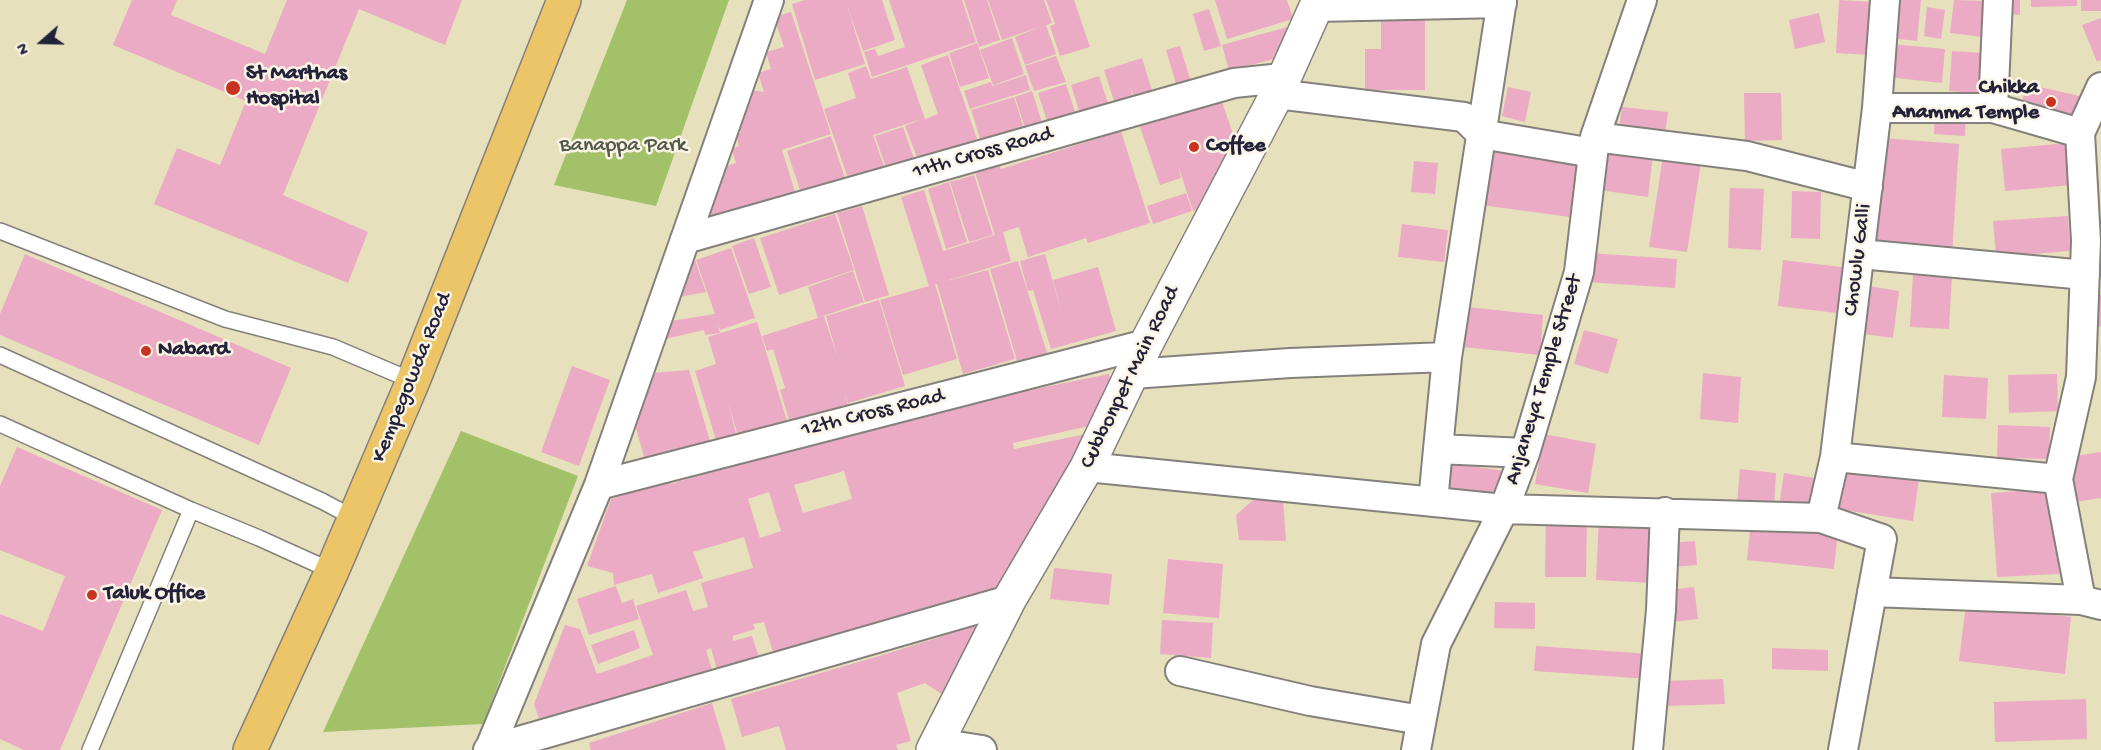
<!DOCTYPE html>
<html>
<head>
<meta charset="utf-8">
<style>
	body { margin:0 }
	#map { position:relative; width:2101px; height:750px; overflow:hidden; background:#e7e0bc; font-family:"Gochi Hand",sans-serif }
	canvas { display:block }
	.north { position:absolute; left:12px; top:12px; width:60px; height:60px; -webkit-text-stroke:4px #fcf5e5; paint-order:stroke; rotate:250deg; font-size:16px; font-weight:700; line-height:24px; text-align:center; color:#22223b }
	.north::after { content:''; display:block; margin:auto; width:21px; height:27px; background:#22223b; clip-path:polygon(50% 0,100% 100%,50% 72%,0 100%) }
</style>
</head>
<body>
<div id="map">
<canvas width="2101" height="750"></canvas>
<div class="north">N</div>
</div>
<script>
const g = document.querySelector('canvas').getContext('2d');
g.lineJoin = 'round';
function paint(path, color) { g.fillStyle = color; g.fill(path, 'evenodd'); }
function trace(path, color, width, dash) { g.strokeStyle = color; g.lineWidth = width; g.lineCap = dash ? 'butt' : 'round'; g.setLineDash(dash || []); g.stroke(path); }
function label(font, color, halo, rows, align = 'center') {
  g.font = font + ' "Gochi Hand",sans-serif'; g.lineWidth = 5; g.setLineDash([]); g.textBaseline = 'middle'; g.strokeStyle = halo; g.fillStyle = color; for (const [text, x, y, turn = 0] of rows) {
    g.save(); g.translate(x, y); g.rotate((+turn || 0) * Math.PI / 180); g.textAlign = isNaN(turn) ? turn : align; if (halo) g.strokeText(text, 0, 0); g.fillText(text, 0, 0); g.restore();
  }
}
paint(new Path2D(`
	M627 0H729L656 206 554 185Z
	M461 431 578 476 483 724 323 732Z`), '#a2c169');
paint(new Path2D(`
	M132 0H177L171 15 265 54 287 0H462L445 45 359 9 283 195 368 232 348 283 154 204 177 148 220 165 246 101 113 45Z
	M805 0H882L895 40 863 51 847 5 865 64 815 80 792 4Z
	M889 0H962L976 42 872 77 864 52 875 49 878 56 905 47Z
	M964 0H987L1000 40 979 47Z
	M988 0H1044L1052 23 1046 25 1056 54 1025 65 1015 37 1039 27 1002 40Z
	M1046 0H1074L1090 47 1060 56 1050 26 1055 24Z
	M1215 0H1287L1293 19 1227 39Z
	M1839 0 1874 2 1872 55 1836 53Z
	M1893 0H1921L1917 41 1889 38Z
	M1954 0 1988 1 1983 37 1950 33Z
	M2001 0H2020V15L2001 13Z
	M2031 0H2077V6L2031 7Z
	M2081 0H2101V11H2081Z
	M1927 7 1945 10 1941 39 1924 36Z
	M1209 9 1221 46 1204 51 1193 14Z
	M791 12 831 134 782 150 797 198 707 221 723 167 736 163 731 149 739 146 736 134 741 133 737 121 751 90 764 92 758 73 771 69 766 52 784 47 774 17Z
	M1819 13 1825 42 1795 49 1789 20Z
	M1381 18H1425V90H1365V49H1381Z
	M2101 18V60L2097 62 2082 25Z
	M1291 26 1277 58 1229 71 1222 45Z
	M1012 38 1024 74 993 85 980 50Z
	M977 43 989 78 960 87 949 53Z
	M1891 44 1945 49 1942 83 1888 77Z
	M1180 46 1192 85 1178 90 1166 50Z
	M1952 51 1985 53 1982 94 1949 91Z
	M948 55 977 139 918 160 905 126 922 119 873 135 886 172 850 184 824 109 856 98 848 73 866 66 871 79 907 67 925 119 938 114 921 65Z
	M1056 56 1066 82 1034 91 1025 66Z
	M1142 58 1153 94 1135 100 1129 84 1134 101 1116 107 1104 70Z
	M1026 75 1030 90 970 109 964 91 991 82 992 86Z
	M1099 76 1108 103 1092 108 1094 113 1081 117 1071 85Z
	M1066 84 1076 115 1048 124 1038 93Z
	M2026 84 2080 96 2074 120 2021 107Z
	M1508 87 1531 92 1525 122 1502 116Z
	M1032 91 1044 129 1027 134 1015 97Z
	M1744 93H1781L1782 140 1745 141Z
	M1014 97 1025 132 982 145 971 110Z
	M1221 99 1235 140 1232 141 1222 161 1226 164 1204 209 1193 211 1178 165 1181 178 1160 185 1139 124 1160 116 1161 119Z
	M1622 107 1668 112 1665 136 1619 130Z
	M1935 113 1966 114 1965 136 1934 134Z
	M903 127 916 164 888 173 875 136Z
	M1121 131 1150 223 1088 243 1086 238 1028 257 1019 227 1003 232 1011 261 943 282 988 270 1015 359 963 374 937 284H935L957 359 903 375 880 300 929 286 901 197 924 190 943 251 995 235 975 172 999 165 1001 169Z
	M831 136 847 184 803 199 787 151Z
	M1883 138 1959 144 1952 256 1875 251Z
	M1489 143 1578 155 1570 217 1481 205Z
	M2068 143 2072 185 2005 191 2001 149Z
	M1604 148 1653 155 1648 197 1599 190Z
	M1664 150 1702 156 1687 252 1649 247Z
	M1414 161 1438 163 1435 194 1411 192Z
	M974 175 993 235 969 242 950 182Z
	M949 182 967 242 946 249 928 189Z
	M1730 188 1764 189 1761 250 1728 248Z
	M1792 191 1821 192 1820 239 1791 238Z
	M1186 193 1192 211 1153 224 1147 206Z
	M862 206 889 295 865 302 837 213Z
	M835 214 854 270 779 295 760 238Z
	M2068 216 2070 251 1996 257 1993 221Z
	M1402 224 1448 230 1444 262 1398 257Z
	M754 238 771 287 749 294 732 246Z
	M731 248 755 318 720 330 717 323 720 333 705 335 704 330 665 339 671 321 715 314 696 260Z
	M1589 253 1677 259 1675 288 1587 282Z
	M25 254 291 368 259 445 0 335V314Z
	M1045 254 1062 314 1053 280 1098 267 1116 331 1051 349 1033 290 1028 291 1020 261Z
	M695 260 706 292 679 297 691 268 689 262Z
	M1783 260 1849 268 1845 314 1778 306Z
	M1018 261 1047 353 1017 361 990 269Z
	M853 271 864 302 820 317 824 316 838 359 826 316 879 300 905 386 848 403 844 393 848 405 790 423 780 390 785 388 773 349 767 351 762 336 818 318 808 287Z
	M1913 273 1952 276 1949 329 1910 327Z
	M1869 286 1899 291 1893 338 1863 334Z
	M2097 295H2101V327H2097Z
	M1467 307 1543 315 1540 355 1463 347Z
	M757 322 787 421 738 436 728 402 736 434 716 440 695 371 716 364 708 337Z
	M1584 330 1618 339 1608 374 1574 364Z
	M572 366 610 380 579 466 541 452Z
	M689 370 711 444 646 464 634 421 651 373Z
	M1703 373 1741 377 1738 423 1700 419Z
	M1109 374 1112 388 1089 426 1013 443 1014 449 1086 434 1011 589 775 659 764 622 753 624 755 629 733 636V641L752 636 760 660 718 673 711 648 706 650 713 673 541 725 534 704 565 625 580 629 597 674 653 655 636 606 686 590 693 611 708 607 701 583 753 568 744 537 693 552 703 578 658 593 652 574 614 585 613 573 587 566 611 499 670 479 671 484 723 468 946 407ZM844 471 852 499 803 513 794 485ZM769 492 781 531 760 538 748 499Z
	M2057 374 2058 411 2009 413 2008 375Z
	M1944 375 1988 378 1986 419 1942 417Z
	M1998 425 2050 427 2049 459 1997 458Z
	M1544 434 1596 444 1588 493 1535 484Z
	M17 447 162 510 60 750H24L0 739V614L43 631 65 576 0 550V486Z
	M2101 452V498L2075 502 2068 457Z
	M1446 462 1503 471 1498 504 1441 495Z
	M1838 466 1919 479 1913 521 1832 508Z
	M1740 469 1776 473 1774 508 1737 504Z
	M1784 473 1814 478 1808 511 1779 506Z
	M2054 489 2059 574 1997 577 1991 493Z
	M1283 499 1286 541 1239 540 1236 515 1253 500Z
	M1599 516 1657 519 1653 583 1596 580Z
	M1546 517 1587 518 1586 577H1545Z
	M1751 520 1838 530 1834 569 1747 560Z
	M1695 541 1697 565 1671 567 1669 543Z
	M1168 559 1223 564 1219 618 1163 613Z
	M1054 568 1112 574 1109 605 1050 599Z
	M616 586 622 603 633 599 639 619 589 635 577 599Z
	M1694 587 1698 619 1671 622 1668 590Z
	M1495 602 1535 603V629L1494 628Z
	M1966 604 2071 617 2065 674 1959 661Z
	M1162 620 1213 623 1211 658 1160 654Z
	M978 625 982 638 946 697 925 683 897 693 911 741 896 745 898 750H786L779 726 742 737 731 699 886 654Z
	M634 630 640 648 598 664 591 645Z
	M1536 646 1650 654 1649 679 1534 671Z
	M1772 648 1828 650V671L1772 669Z
	M1723 679 1725 704 1667 706 1666 681Z
	M2086 699 2087 739 1995 742 1994 702Z
	M712 703 726 750H591L589 743Z`), '#ebabc4');
const service = new Path2D(`
	M0 231 225 319 333 347 413 381
	M0 355 322 501 354 518
	M0 424 191 510
	M90 750 191 510 259 538 332 571`);
const minor = new Path2D(`
	M1502 0 1447 357 1438 449 1525 453
	M1316 7 1502 3
	M1277 94 1464 117 1481 134 1593 153
	M1877 108H1993L2080 133
	M1993 108 1998 0
	M1595 137 1747 156 1868 187
	M685 239 1234 83 1282 78
	M1860 254 2085 275
	M1132 374 1290 363 1447 357
	M1835 457 2058 479 2081 600 2101 605
	M1087 467 1504 509 1821 518 1882 539 1843 750
	M2058 479 2081 377 2086 241 2080 133 2101 87
	M599 485 1146 344
	M1433 502 1438 449
	M1821 518 1835 457 1877 108 1885 0
	M1872 592 2081 600
	M1180 671 1310 701 1421 720
	M937 743 982 750
	M488 750 1009 600
	M489 750 599 485 769 0
	M1416 750 1436 644 1504 509 1525 453 1579 272 1595 137 1642 0
	M1648 750 1661 610 1665 512`);
const tertiary = new Path2D(`
	M933 750 1009 600 1087 467 1146 344 1277 94 1319 0`);
const primary = new Path2D(`
	M250 750 332 571 413 381 564 0`);
trace(service, '#84817c', 18);
trace(minor, '#84817c', 32);
trace(tertiary, '#84817c', 36);
trace(primary, '#84817c', 36);
trace(service, '#fff', 15);
trace(minor, '#fff', 28);
trace(tertiary, '#fff', 33);
trace(primary, '#edc569', 33);
for (const [x, y, r, color] of [
	[233,88,8,"#c8321e"],
	[2051,102,6,"#c8321e"],
	[1194,147,6,"#c8321e"],
	[146,351,6,"#c8321e"],
	[92,595,6,"#c8321e"]
]) { const dot = new Path2D(); dot.arc(x, y, r, 0, 2 * Math.PI); g.fillStyle = color; g.fill(dot); trace(dot, '#fcf5e5', 2); }
label('bold 22px', '#22223b', '#fcf5e5', [
	["St Marthas",246,75],
	["Hospital",246,100],
	["Chikka",2039,89,"right"],
	["Anamma Temple",2039,114,"right"],
	["Coffee",1206,147],
	["Nabard",158,351],
	["Taluk Office",104,595]
], 'left');
label('22px', '#4f5a4b', '#fcf5e5', [
	["Banappa Park",623,147]
]);
label('22px', '#22223b', '#fcf5e5', [
	["11th Cross Road",983,154,-16],
	["Chowlu Galli",1859,260,-83],
	["Kempegowda Road",413,378,-68],
	["Cubbonpet Main Road",1131,378,-64],
	["Anjaneya Temple Street",1545,380,-73],
	["12th Cross Road",873,414,-14]
]);
</script>
</body>
</html>
